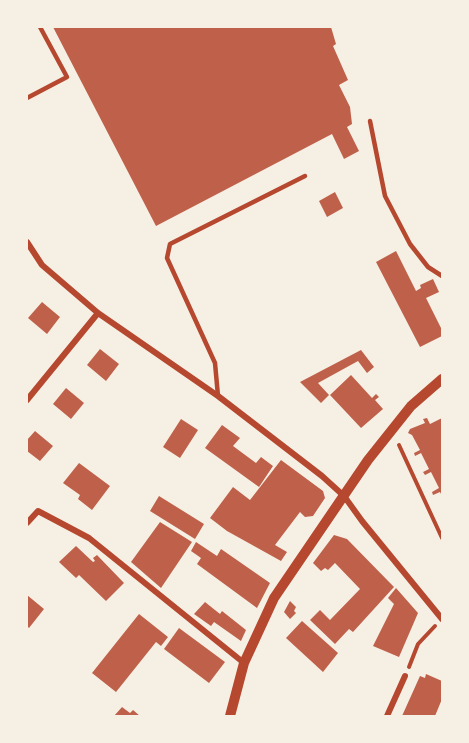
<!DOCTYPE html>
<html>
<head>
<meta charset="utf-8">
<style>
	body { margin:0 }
	#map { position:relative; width:469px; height:743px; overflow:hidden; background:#f6efe4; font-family:Signika,sans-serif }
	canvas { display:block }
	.frame { position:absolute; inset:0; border:28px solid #f6efe4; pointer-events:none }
</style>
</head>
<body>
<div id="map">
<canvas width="469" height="743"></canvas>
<div class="frame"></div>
</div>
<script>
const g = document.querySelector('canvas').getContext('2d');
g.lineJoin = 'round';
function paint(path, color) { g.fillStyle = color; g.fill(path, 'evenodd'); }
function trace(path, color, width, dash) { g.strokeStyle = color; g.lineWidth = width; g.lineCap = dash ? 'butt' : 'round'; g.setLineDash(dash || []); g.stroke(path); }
paint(new Path2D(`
	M53 27H331L336 44 333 46 348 80 339 85 350 107 352 124 347 127 359 151 344 159 332 134 156 226Z
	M335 192 343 208 327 217 319 201Z
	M396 251 416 291 421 288 420 285 433 279 439 292 426 298 442 330V336L420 347 376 262Z
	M42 302 60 317 47 334 28 318Z
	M100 349 119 364 106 381 87 365Z
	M361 350 374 367 367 373 358 361 318 383 329 395 321 403 300 382Z
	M351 375 372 398 376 394 379 397 375 400 383 409 361 428 330 395Z
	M66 388 84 403 71 419 53 404Z
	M427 418 430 424 442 418V496L440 492 433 495 432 492 439 488 431 472 425 475 423 472 429 469 421 453 415 456 414 453 420 450 412 435 408 433 410 429 425 423 423 419Z
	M181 419 198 430 180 458 163 447Z
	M222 425 240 438 233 446 256 463 261 457 273 466 259 487 205 448Z
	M35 431 53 446 40 461 27 451V440Z
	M281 460 323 491 325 498 313 516 305 517 300 512 275 545 287 552 281 561 227 531 210 518 233 487 250 500Z
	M79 463 110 486 92 510 78 499 80 495 63 483Z
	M159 496 204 524 195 539 150 511Z
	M160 522 192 542 161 588 131 562Z
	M334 535 347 539 394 587 353 632 349 629 335 644 310 620 320 610 330 620 360 589 335 563 328 570 325 568 321 571 313 563Z
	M196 542 217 556 221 549 270 583 257 608 197 564 201 558 191 551Z
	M76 546 93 562 95 561 93 558 97 555 124 583 106 601 79 575 76 578 59 562Z
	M396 588 418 613 399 657 373 646 394 604 388 598Z
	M27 595 44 609 29 628 27 626Z
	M290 601 296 607 294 611 296 613 290 619 284 612Z
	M205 602 220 614 222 611 246 630 241 641 214 622 211 626 194 614Z
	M139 614 168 637 161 646 156 642 116 692 92 673Z
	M302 621 338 653 323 672 286 638Z
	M179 628 225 662 209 683 164 649Z
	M426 674 442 681V699L435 716H402L420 676 425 678Z
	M122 707 130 713 133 710 140 716H114Z`), '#bf614a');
trace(new Path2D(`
	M399 445 442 538
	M409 667 418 644 435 626`), '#b5482f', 4);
trace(new Path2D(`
	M27 98 67 77 40 27
	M370 121 385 196 410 244 428 267 442 276
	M218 396 215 363 167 258 170 244 305 176`), '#b5482f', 4.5);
trace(new Path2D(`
	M27 242 42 265 98 313 218 396 322 476 344 496 362 521 442 619
	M27 400 98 313
	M27 523 38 511 89 538 244 663
	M387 716 405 676`), '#b5482f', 6);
trace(new Path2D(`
	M230 716 244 663 274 598 368 460 411 406 442 379`), '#b5482f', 10);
</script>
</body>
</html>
